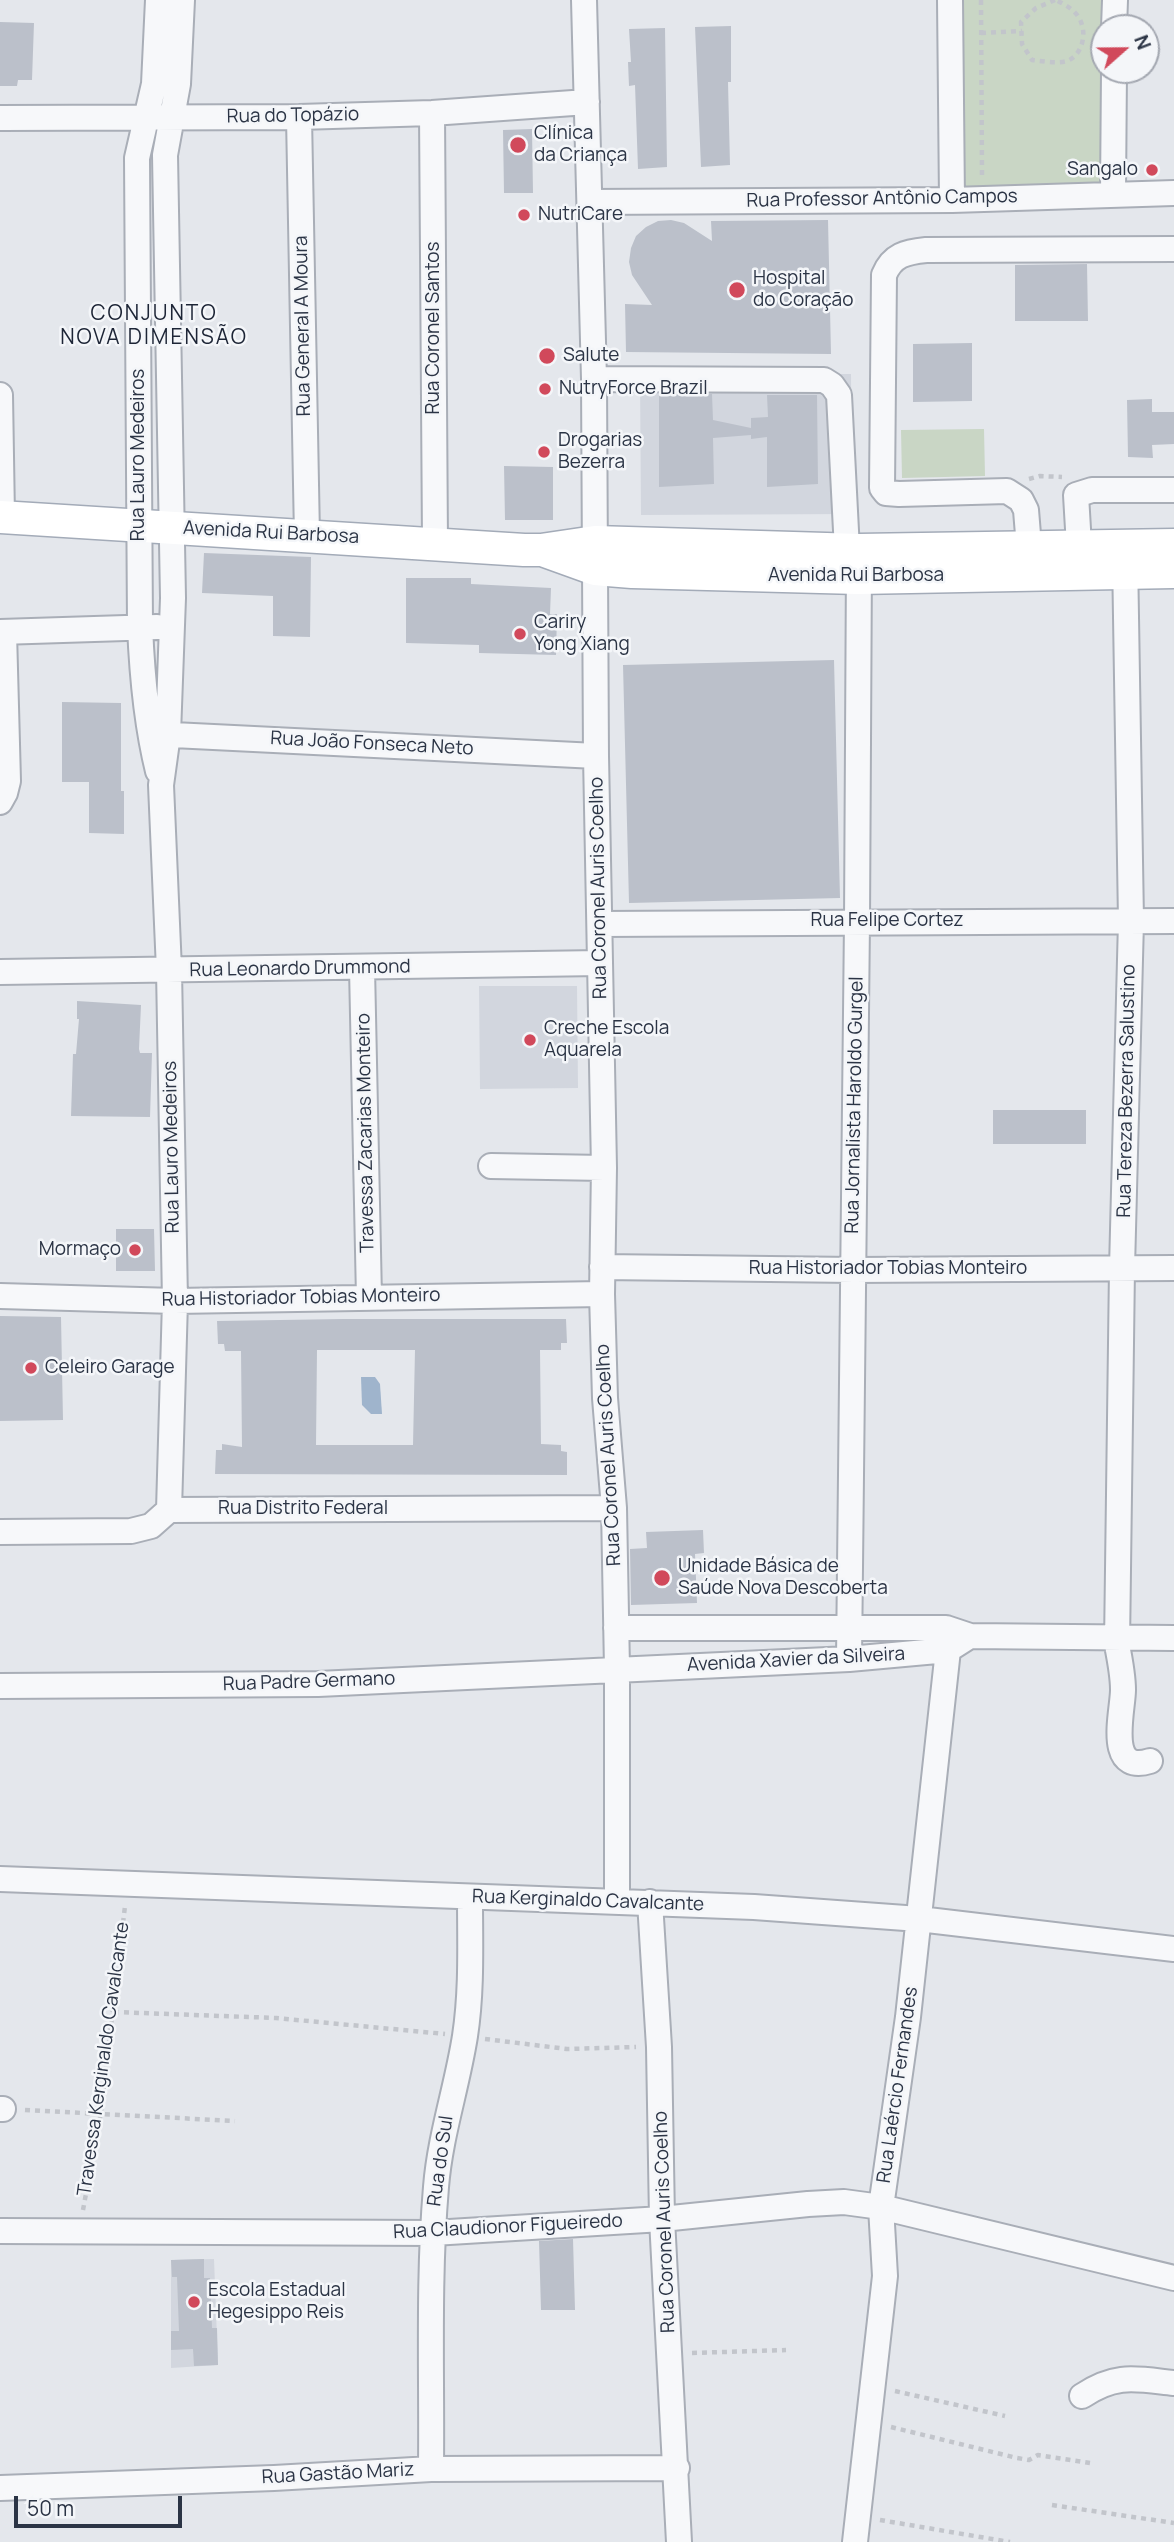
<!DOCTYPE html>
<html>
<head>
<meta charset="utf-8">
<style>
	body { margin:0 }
	#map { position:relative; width:1174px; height:2542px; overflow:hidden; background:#e4e7ec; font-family:Manrope,sans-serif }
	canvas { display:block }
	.north { position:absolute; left:1090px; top:14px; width:70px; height:70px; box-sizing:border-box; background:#f4f6f9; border:2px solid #a4a8b1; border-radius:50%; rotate:69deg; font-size:19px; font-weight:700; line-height:28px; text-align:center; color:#2b3445 }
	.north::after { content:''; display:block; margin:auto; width:24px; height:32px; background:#d1495b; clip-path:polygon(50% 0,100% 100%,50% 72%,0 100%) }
	.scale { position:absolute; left:14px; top:2496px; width:168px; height:32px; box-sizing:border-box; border:4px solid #2b3445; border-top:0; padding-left:9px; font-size:21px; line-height:24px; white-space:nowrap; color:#2b3445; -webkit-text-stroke:5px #f4f6f9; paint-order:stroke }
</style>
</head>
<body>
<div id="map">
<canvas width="1174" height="2542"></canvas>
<div class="north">N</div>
<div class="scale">50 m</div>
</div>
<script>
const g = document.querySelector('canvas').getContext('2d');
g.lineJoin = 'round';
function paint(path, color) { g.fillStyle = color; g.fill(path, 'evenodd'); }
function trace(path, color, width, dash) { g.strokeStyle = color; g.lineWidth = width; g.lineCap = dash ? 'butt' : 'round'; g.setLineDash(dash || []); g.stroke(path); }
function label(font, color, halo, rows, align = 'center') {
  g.font = font + ' Manrope,sans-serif'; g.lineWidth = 5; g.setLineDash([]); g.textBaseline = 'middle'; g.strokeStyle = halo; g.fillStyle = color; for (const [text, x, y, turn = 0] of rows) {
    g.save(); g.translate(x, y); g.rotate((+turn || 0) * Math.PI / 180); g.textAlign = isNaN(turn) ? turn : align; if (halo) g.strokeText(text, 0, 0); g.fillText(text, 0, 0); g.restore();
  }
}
paint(new Path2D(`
	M851 374 852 514 641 515 640 375Z
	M479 986H577L578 1088 480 1089Z
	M214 2259 218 2365 171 2368V2260Z`), '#d2d6de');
paint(new Path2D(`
	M963 0H1106L1105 187 963 186Z
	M984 429 985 476 902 478 901 430Z`), '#c9d6c5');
paint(new Path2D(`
	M361 1377H375L380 1384 382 1414H371L362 1405Z`), '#9fb4cc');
paint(new Path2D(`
	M0 22 34 23 32 80H18L17 86H0Z
	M731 26V82H728L730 165 701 167 695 27Z
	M665 28 667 167 638 169 635 85 629 86 628 62H631L629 29Z
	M532 129 533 193H504L503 130Z
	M671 220 684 223 712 241 711 221 828 220 831 354 626 352 625 304 652 305 632 275 629 262 631 248 636 236 646 227 658 221Z
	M1087 264 1088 321H1015V265Z
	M972 343V401L913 402V344Z
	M659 394H712L713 420 751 428V418L768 417 767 395H817L818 484 767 487V437L751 439V435L713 438 714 484 659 487Z
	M1152 399V412H1174V444L1152 445 1153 458 1128 457 1127 400Z
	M504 466 553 467V520H505Z
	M204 553 311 557 310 637 273 636V596L202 593Z
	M406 578H471V584L551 588 550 614H557L556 655 479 653V645L406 643Z
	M834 660 840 898 629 903 623 665Z
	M62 702 121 703V791H124V834L89 833V782H62Z
	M77 1001 141 1005 139 1049 140 1053H152L150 1117 71 1116 73 1054H76L79 1019H77Z
	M993 1110H1086V1144H993Z
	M116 1229H154L155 1271H116Z
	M0 1316 61 1317 63 1420 0 1421Z
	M343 1319H566L567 1343H561V1350H540L541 1444 561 1445V1451L567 1452V1475L215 1474 216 1450H222V1444L242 1447 241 1351H225L224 1344H218L217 1321ZM317 1350H415L413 1445H316Z
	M703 1530 704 1553 695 1554 697 1603 631 1605 630 1549 647 1548 646 1532Z
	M573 2239 575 2310H541L539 2241Z
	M204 2259V2278H210L212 2328H217L218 2365 194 2366 193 2349 171 2350V2331H179L177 2277H172L171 2260Z`), '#bbc0ca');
const minor = new Path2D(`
	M584 0 594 379 596 756 604 1168 602 1294 605 1398 614 1508 617 1669V1902
	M950 0 952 200
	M1114 28 1115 0
	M432 113 435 543
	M299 117 307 536
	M0 118 299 117 432 113 587 102
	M1113 193 1114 70
	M590 202 952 200 1174 193
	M594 379 824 380 832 385 839 395 847 550
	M0 395 2 517
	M1079 546 1076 495 1092 490H1174
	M1029 547 1026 510 1021 500 1007 491 899 494 886 493 882 488 884 275C892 255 906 252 926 250L1174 249
	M1125 556 1131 921 1122 1268 1117 1645C1120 1660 1123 1675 1123 1690 1123 1711 1105 1775 1150 1761
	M0 632 157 627
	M153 734 596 756
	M158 771C146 723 142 675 140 626L137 158 154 84 158 0
	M0 802 5 793 8 781 4 632
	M600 924 1174 921
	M362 968 369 1298
	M0 972 600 963
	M491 1166 604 1168
	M602 1267 854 1270 1174 1268
	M0 1296 175 1301 602 1294
	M169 1510 175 1301 169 970 161 785 168 734 173 598 165 155 178 84 182 0
	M0 1532 131 1531 151 1526 169 1510 614 1508
	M616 1628H946L970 1636 1174 1638
	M849 1659 857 921 859 561
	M0 1686 318 1684 849 1659 948 1650 970 1636
	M0 1879 754 1907 919 1919 1174 1949
	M650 1902 659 2047 662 2219 679 2542
	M0 2109H3
	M0 2231 433 2233 662 2219 808 2204 844 2202 881 2207 1174 2278
	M1082 2396C1116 2373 1136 2379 1174 2383
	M431 2469C432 2375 428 2281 436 2187 440 2136 457 2087 465 2036 472 1990 470 1944 470 1898
	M0 2488 274 2478 431 2469 677 2468
	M855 2542 885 2276 881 2207 908 2017 948 1650 946 1628`);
const major = new Path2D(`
	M0 517 524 550H541L595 542 859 550 1174 545
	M545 551 595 569 632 572 858 578 1174 572`);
trace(minor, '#a9aeb7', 28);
trace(major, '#a3abb8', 35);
trace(new Path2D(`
	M981 0 982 178
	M1055 0 1036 8 1021 22 1022 44 1032 60C1043 61 1056 64 1067 61 1081 56 1087 36 1081 22 1077 11 1066 5 1056 0
	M981 33 1022 31
	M1029 479 1040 476 1062 477
	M114 2012 276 2018 445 2034
	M485 2039 567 2049 636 2047
	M25 2110 235 2121
	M83 2210 101 2112 125 1906
	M692 2353 786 2350
	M895 2391 1005 2416
	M891 2427 1017 2458 1029 2460 1038 2455 1090 2463
	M1052 2505 1174 2523
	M880 2520 1010 2542`), '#c2c5cb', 4.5, [5, 5]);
trace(minor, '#f7f8fa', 24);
trace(major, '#fff', 32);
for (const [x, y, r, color] of [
	[518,145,9,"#d1495b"],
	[1152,170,7,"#d1495b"],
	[524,215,7,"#d1495b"],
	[737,290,9,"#d1495b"],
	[547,356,9,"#d1495b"],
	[545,389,7,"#d1495b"],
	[544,452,7,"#d1495b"],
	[520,634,7,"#d1495b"],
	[530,1040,7,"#d1495b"],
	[135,1250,7,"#d1495b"],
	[31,1368,7,"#d1495b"],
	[662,1578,9,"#d1495b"],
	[194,2302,7,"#d1495b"]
]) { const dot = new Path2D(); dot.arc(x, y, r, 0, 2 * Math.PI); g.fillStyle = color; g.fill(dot); trace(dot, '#f4f6f9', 2.5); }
label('19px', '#2b3445', '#f4f6f9', [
	["Rua do Topázio",293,116,-1],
	["Rua Professor Antônio Campos",882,199,-1],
	["Rua General A Moura",303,326,-91],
	["Rua Coronel Santos",434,328,-90],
	["Rua Lauro Medeiros",139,455,-90],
	["Avenida Rui Barbosa",271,533,3],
	["Avenida Rui Barbosa",856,576],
	["Rua João Fonseca Neto",372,744,3],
	["Rua Coronel Auris Coelho",599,888,-91],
	["Rua Felipe Cortez",887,921],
	["Rua Leonardo Drummond",300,969,-1],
	["Rua Tereza Bezerra Salustino",1127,1091,-89],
	["Rua Jornalista Haroldo Gurgel",855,1105,-89],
	["Travessa Zacarias Monteiro",366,1133,-91],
	["Rua Lauro Medeiros",172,1147,-91],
	["Rua Historiador Tobias Monteiro",888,1269],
	["Rua Historiador Tobias Monteiro",301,1298,-1],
	["Rua Coronel Auris Coelho",609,1455,-93],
	["Rua Distrito Federal",303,1509],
	["Avenida Xavier da Silveira",796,1660,-3],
	["Rua Padre Germano",309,1682,-2],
	["Rua Kerginaldo Cavalcante",588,1901,2],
	["Travessa Kerginaldo Cavalcante",104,2059,-82],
	["Rua Laércio Fernandes",898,2085,-82],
	["Rua do Sul",441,2161,-82],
	["Rua Coronel Auris Coelho",665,2222,-92],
	["Rua Claudionor Figueiredo",508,2227,-3],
	["Rua Gastão Mariz",338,2474,-3]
]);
label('19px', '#2b3445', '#f4f6f9', [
	["Clínica",534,134],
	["da Criança",534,156],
	["Sangalo",1138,170,"right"],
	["NutriCare",538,215],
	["Hospital",753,279],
	["do Coração",753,301],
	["Salute",563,356],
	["NutryForce Brazil",559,389],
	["Drogarias",558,441],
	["Bezerra",558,463],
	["Cariry",534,623],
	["Yong Xiang",534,645],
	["Creche Escola",544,1029],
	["Aquarela",544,1051],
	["Mormaço",121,1250,"right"],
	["Celeiro Garage",45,1368],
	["Unidade Básica de",678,1567],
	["Saúde Nova Descoberta",678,1589],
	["Escola Estadual",208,2291],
	["Hegesippo Reis",208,2313]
], 'left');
g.letterSpacing = '2px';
label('21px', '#1d2536', '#f4f6f9', [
	["CONJUNTO",154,314],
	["NOVA DIMENSÃO",154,338]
]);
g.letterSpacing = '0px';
</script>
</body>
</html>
